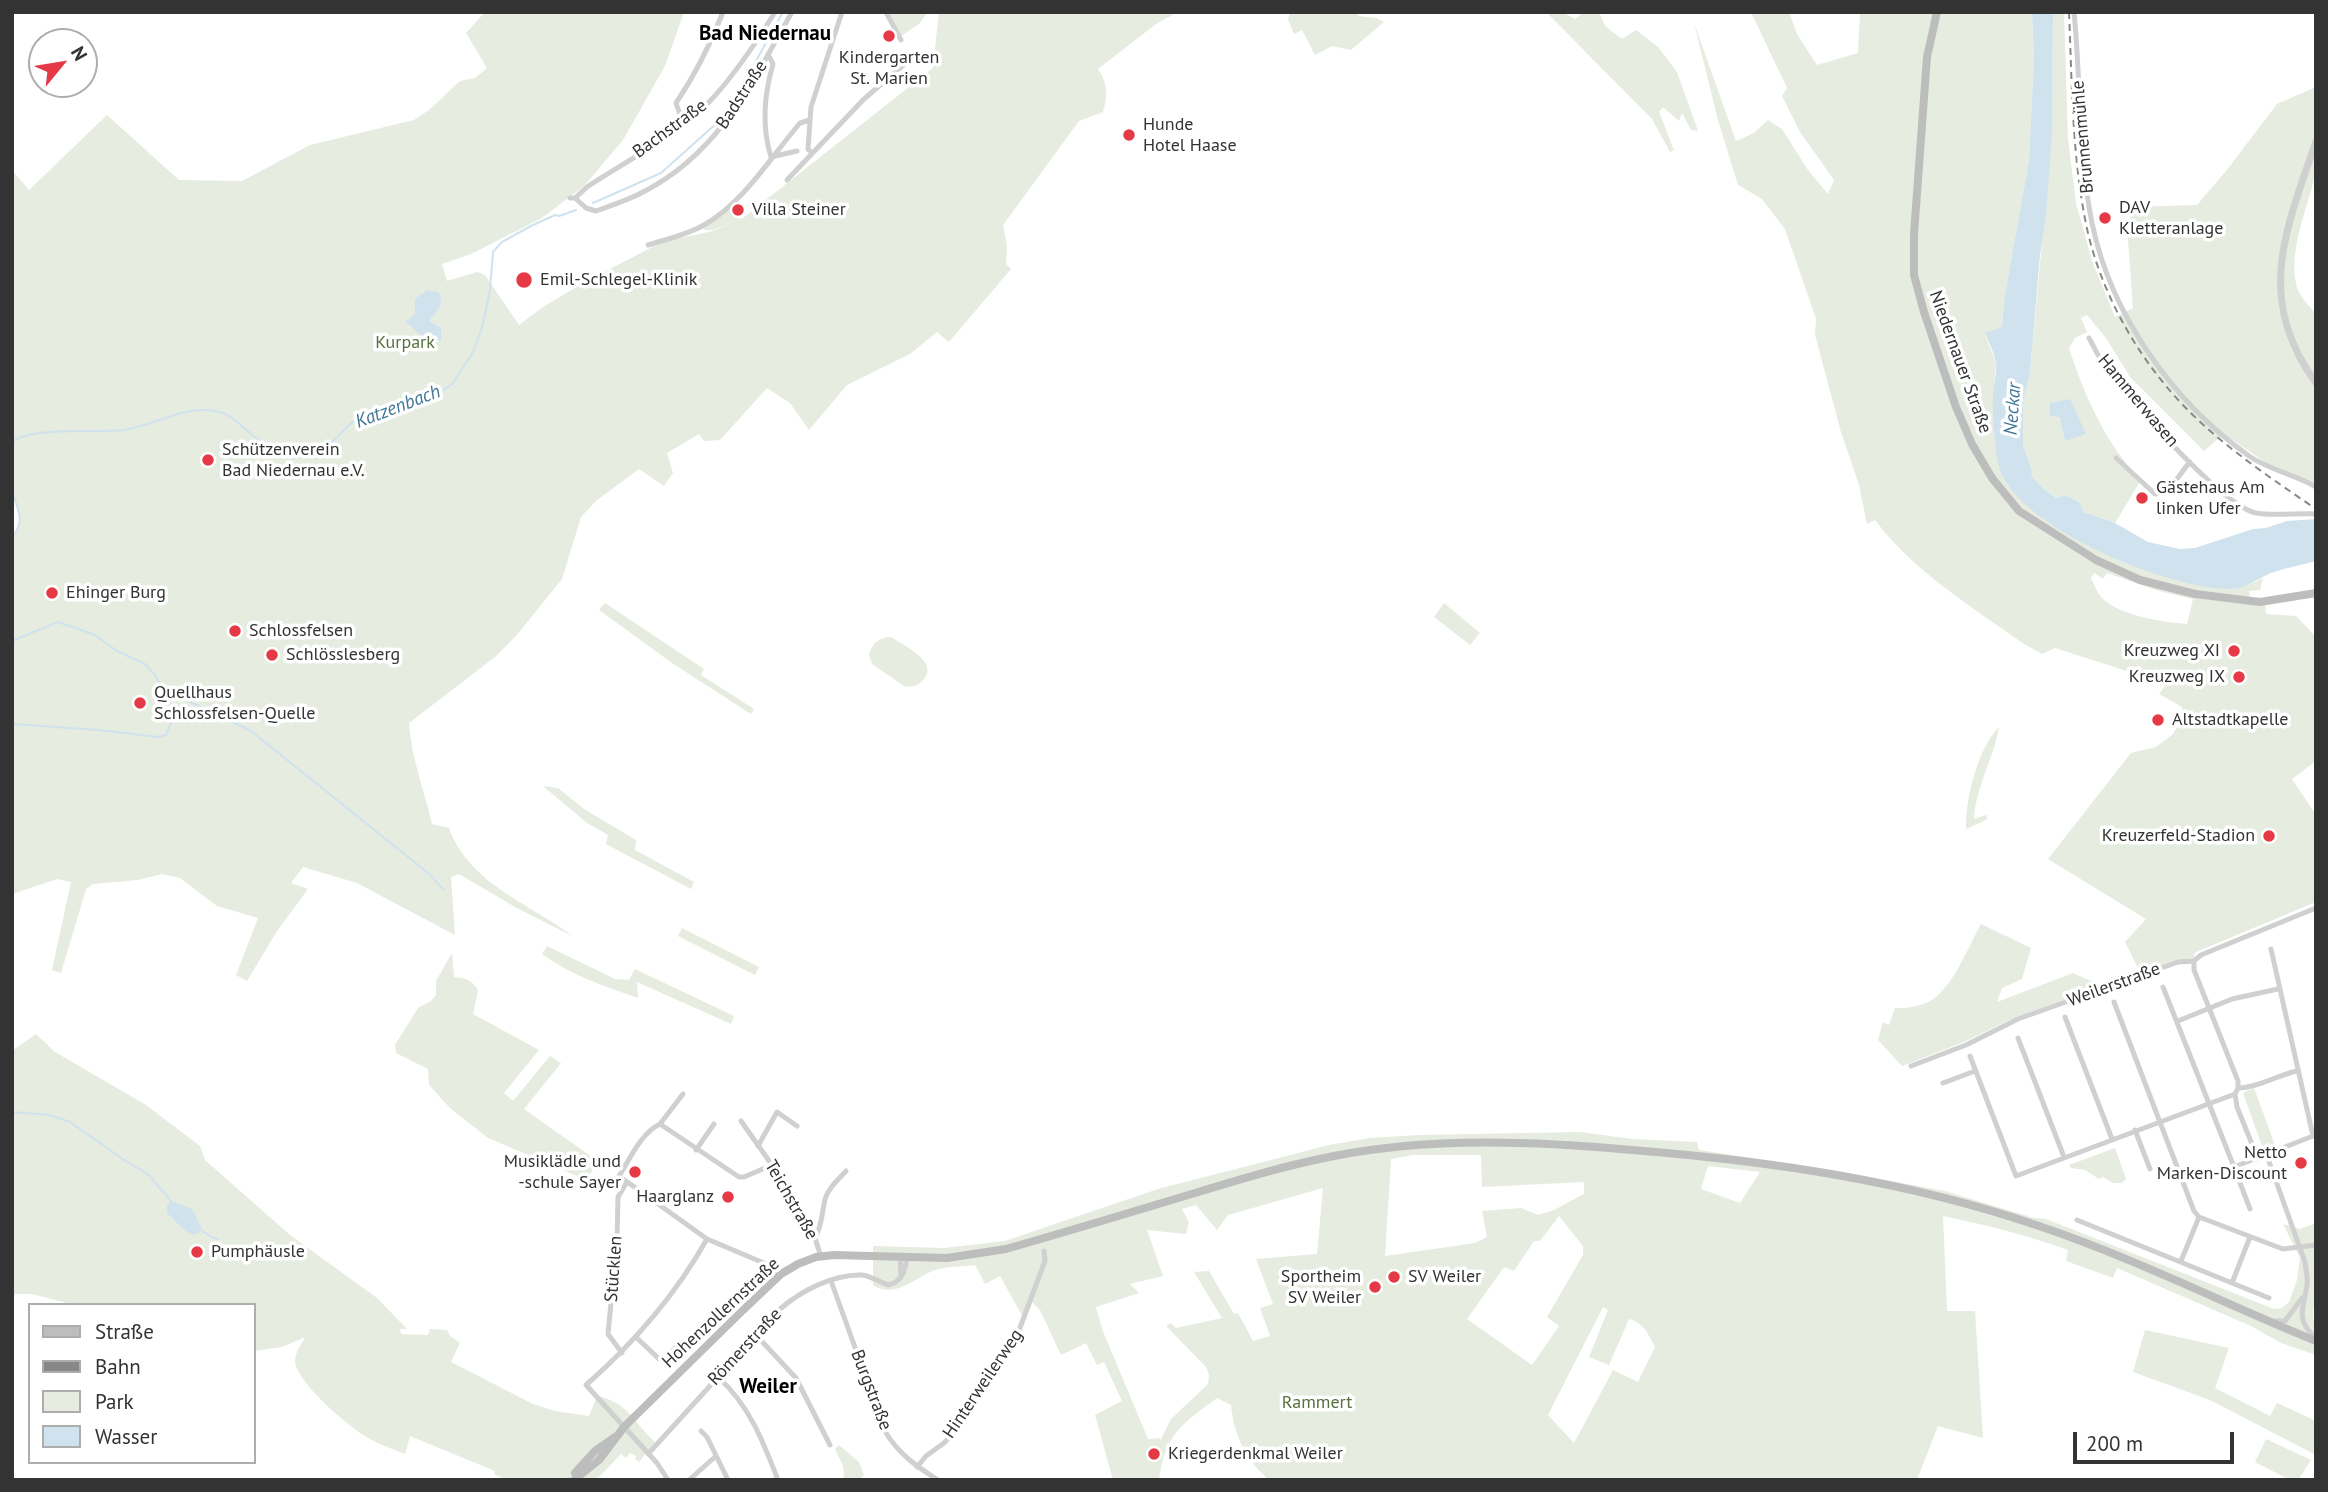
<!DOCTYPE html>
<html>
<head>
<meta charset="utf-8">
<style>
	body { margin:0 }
	#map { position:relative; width:2328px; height:1492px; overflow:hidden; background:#fff; font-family:"PT Sans",sans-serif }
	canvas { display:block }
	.frame { position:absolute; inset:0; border:14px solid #333; pointer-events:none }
	.legend { position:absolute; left:28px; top:1303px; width:228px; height:161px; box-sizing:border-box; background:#fff; border:2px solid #adadad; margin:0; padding:9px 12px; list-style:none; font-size:21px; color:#333 }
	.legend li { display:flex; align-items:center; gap:14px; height:35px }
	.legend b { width:35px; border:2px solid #adadad }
	.north { position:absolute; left:28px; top:28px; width:70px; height:70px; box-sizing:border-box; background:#fff; border:2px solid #adadad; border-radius:50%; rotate:60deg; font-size:19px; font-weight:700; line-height:28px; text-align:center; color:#333 }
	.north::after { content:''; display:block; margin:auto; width:24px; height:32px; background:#e63946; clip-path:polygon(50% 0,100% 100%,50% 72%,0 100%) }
	.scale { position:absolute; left:2073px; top:1432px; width:161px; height:32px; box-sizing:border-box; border:4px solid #333; border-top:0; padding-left:9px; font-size:21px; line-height:24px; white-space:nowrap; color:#333; -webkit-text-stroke:5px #fff; paint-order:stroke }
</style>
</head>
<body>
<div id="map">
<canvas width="2328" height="1492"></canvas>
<div class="frame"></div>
<ul class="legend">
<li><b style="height:9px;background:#bdbdbd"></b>Straße</li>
<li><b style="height:9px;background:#888"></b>Bahn</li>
<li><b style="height:19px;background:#e6ecdf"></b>Park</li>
<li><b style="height:19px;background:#cfe2ee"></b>Wasser</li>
</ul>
<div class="north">N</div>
<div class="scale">200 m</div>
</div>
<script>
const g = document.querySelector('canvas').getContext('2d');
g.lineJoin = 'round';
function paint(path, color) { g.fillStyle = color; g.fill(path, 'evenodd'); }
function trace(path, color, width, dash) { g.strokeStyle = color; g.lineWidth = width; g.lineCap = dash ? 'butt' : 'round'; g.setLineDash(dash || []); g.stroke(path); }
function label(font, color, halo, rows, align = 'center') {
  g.font = font + ' "PT Sans",sans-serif'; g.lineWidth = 7; g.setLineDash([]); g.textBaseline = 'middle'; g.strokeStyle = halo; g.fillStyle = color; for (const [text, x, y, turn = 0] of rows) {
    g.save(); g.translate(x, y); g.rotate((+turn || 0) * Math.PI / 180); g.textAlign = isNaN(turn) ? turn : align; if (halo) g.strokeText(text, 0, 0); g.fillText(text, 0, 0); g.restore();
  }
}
paint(new Path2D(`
	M485 12H684L665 66 623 140 584 186 542 218 471 254 442 264 447 281 477 272 485 275 519 325 543 307 583 283 662 242 713 231 729 224 713 230H705L703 228 729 210 740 219 743 218 933 68 939 12H1178L1156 24 1098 69C1108 84 1108 95 1103 112L1079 121 1003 225 1007 246 1006 264 1011 269 949 342 937 332 910 354 847 385 809 430 790 403 767 388 720 440 704 441 699 434 667 453 673 473 664 486 639 469 596 501 581 517 562 579 516 636 495 657 409 723C411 757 424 790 432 824L449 828C469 884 531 904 574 937L515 907 459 874 451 877 455 935 357 883 303 867 291 883 308 889 277 931 247 981 236 975 258 918 217 906 180 878 162 874 138 880 93 884 86 889 61 973 52 970 71 882 57 879 12 894V537C25 522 19 510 12 493V170L29 190 107 115 179 180 242 181 310 145 414 120 429 110 460 81 475 78 487 68 466 33Z
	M928 12 919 24 901 36 890 13Z
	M1290 12H1358V16L1376 18 1384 22 1351 50 1332 46 1315 55 1302 30 1294 34 1288 19Z
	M1546 12H1562L1575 19 1584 12H1599L1605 26 1622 39 1636 30 1658 47 1677 72 1698 131 1691 130 1682 113 1679 121 1663 107 1659 112 1674 150 1670 152 1652 119Z
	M1751 12H1789L1797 34 1817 65 1858 53 1860 12H2032L2034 58 2029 160 2004 300 2002 327 1985 334 1996 363 1993 398 2000 470 2184 582 2232 589 2251 584 2263 578 2260 590 2249 591 2250 599 2265 601 2266 614 2296 616 2316 637V761L2292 779 2316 815V902L2196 952 2194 954V961L2183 960 2142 976 2125 942 2146 919 2048 859 2131 753 2156 747 2173 734 2183 717 2182 707 2159 694 2165 686 2152 679 2055 648 2042 654 2024 644C1971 606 1914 572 1875 520L1867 524 1859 485 1841 432 1815 335 1816 319 1785 229 1762 199 1738 185 1718 120 1694 23 1736 141 1754 133 1768 120 1782 129 1808 170 1828 194 1834 180 1800 132 1782 96 1787 88ZM2094 573 2103 579 2107 573 2159 591 2193 599 2187 624C2163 622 2120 616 2102 598 2097 593 2094 584 2091 578Z
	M2053 12H2064L2068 139 2076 203 2092 261 2115 317 2133 308 2127 226 2133 207 2197 205 2226 171 2277 104 2316 87C2316 111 2320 153 2315 175 2308 208 2287 252 2297 287 2300 297 2309 306 2316 314V484L2269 465 2224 434 2204 451 2130 377 2106 338 2087 315 2081 318 2087 332 2075 338 2069 348C2085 397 2105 443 2141 480L2115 523 2084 512 2079 502 2065 495 2058 498 2045 490 2031 476 2023 445V402L2030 373 2052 132Z
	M605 603 704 669 701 675 754 709 751 714 672 663 599 610Z
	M1444 603 1480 633 1470 645 1434 617Z
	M891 637C904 646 943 663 921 682 915 687 911 687 904 686L872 664 869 654C874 642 878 638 891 637Z
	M1999 727C1994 758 1976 786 1974 819L1986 815 1988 819 1966 829C1965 800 1978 748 1999 727Z
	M543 786 558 788 584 809 636 840 635 850 694 882 691 889 606 844 608 835 587 823Z
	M1981 924 2031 948 2022 979 2002 988 1997 1002 2073 973 2102 986 2009 1020 1964 1042 1902 1066 1878 1040 1883 1022 1889 1025 1895 1008C1907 1009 1929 1005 1937 996 1957 978 1968 947 1981 924Z
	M682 928 759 967 755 975 678 936Z
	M547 946 615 979 629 980 635 969 734 1016 731 1024 637 982 638 998C604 986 572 976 542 954Z
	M452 953 454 977C466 978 472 980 478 990L473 1014 539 1050 504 1093 513 1101 550 1056 561 1063 524 1109 599 1162 590 1174 589 1181 488 1138 450 1108 429 1085 428 1069 396 1053 395 1045 418 1008 431 1001 436 995V981Z
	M36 1034 55 1052 146 1105 200 1146 205 1160 290 1235 377 1298 407 1329H400L401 1334 428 1335 430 1329 447 1330 450 1336 460 1343 451 1362 533 1404 555 1411 589 1416 597 1396C628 1402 633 1422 655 1442L639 1462 635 1459 636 1456 630 1453 626 1458 621 1454 598 1478 599 1480H507L494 1474 495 1471 410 1436 405 1454C393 1449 381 1445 370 1439 350 1428 298 1384 295 1362 295 1352 301 1345 305 1337L282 1347 254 1351V1305H74L32 1294H15L12 1303V1051Z
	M2254 1088 2275 1145 2263 1149 2243 1093Z
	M1580 1132 1632 1139 1697 1142 1699 1150 1826 1169 1945 1191 2034 1218 2046 1219 2274 1309 2282 1308 2289 1302 2297 1280 2300 1258 2283 1224 2300 1229 2316 1223V1301L2313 1310V1319L2316 1321V1355L2281 1343 2251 1326 2117 1268 2113 1278 2066 1261 2068 1250C2027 1235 1986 1225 1943 1216L1947 1311H1975L1983 1438 1938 1426 1917 1480H1264L1266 1477C1244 1458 1234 1433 1231 1405L1217 1398C1182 1424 1165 1434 1159 1480H1113L1095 1415 1122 1401 1104 1362 1097 1365 1086 1343 1061 1355 1040 1310 1031 1301 1024 1319 1000 1276 985 1284 975 1265C962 1267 947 1266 935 1270 914 1278 896 1299 873 1285V1246L944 1248 1005 1241 1158 1189 1329 1145 1370 1138 1419 1135ZM1413 1155H1481L1482 1187 1584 1182V1194L1554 1210 1538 1215 1521 1208 1482 1211 1487 1237 1475 1243 1385 1256 1391 1159ZM1708 1166 1760 1172 1740 1203 1701 1189ZM1323 1188 1317 1254 1256 1259 1273 1304 1260 1308 1270 1336 1253 1341 1238 1313 1234 1314 1209 1271 1194 1272 1222 1318 1176 1328 1171 1323 1166 1326 1206 1367 1209 1375 1208 1384 1171 1419 1160 1441V1438L1148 1439 1102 1329 1096 1307 1139 1293 1130 1284 1163 1276 1147 1230 1186 1234 1189 1222 1182 1209 1196 1205 1217 1230 1228 1215ZM1559 1216 1583 1246V1255L1547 1317 1559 1326 1532 1365 1467 1319 1504 1267 1514 1271 1534 1241H1540ZM1603 1307 1608 1310 1589 1357 1609 1365 1629 1319C1643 1322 1649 1335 1655 1347L1638 1382 1613 1370 1574 1443 1548 1415Z
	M2115 1148 2126 1179 2122 1183H2113L2103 1177 2099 1179 2085 1170 2071 1168 2069 1165Z
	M2145 1330 2229 1348 2215 1388 2270 1416 2277 1403 2316 1421V1455L2210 1400 2133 1372Z
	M2266 1439 2311 1460 2298 1480H2290L2255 1462Z
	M839 1445 859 1462 864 1475 859 1479 863 1480 844 1478 843 1466 835 1449Z`), '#e6ecdf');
paint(new Path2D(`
	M2032 12H2053L2052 132 2046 215 2040 255 2030 373 2023 402V445L2032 472 2031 476 2045 490 2057 498 2065 495 2079 502 2084 512 2115 523 2148 542 2180 549 2195 548 2253 529 2266 528 2287 521 2316 519V561C2302 565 2288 567 2274 572 2259 577 2247 589 2230 589 2170 589 2022 530 2000 470 1995 455 1992 412 1993 396 1993 385 1997 374 1996 364 1995 354 1989 343 1985 333L2002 327 2004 300 2029 160 2034 58Z
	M427 290 438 292C446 304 436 312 429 321L441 328V340L433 341 432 351 429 353 425 339 406 322 415 314V299Z
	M2070 399 2086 434 2065 441 2060 417 2050 416V403Z
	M171 1201 192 1209 201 1226 200 1232 193 1235C181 1230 177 1221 167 1213V1206Z`), '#cfe2ee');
trace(new Path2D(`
	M593 203 661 173 718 122 735 99 783 12
	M12 442C32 426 98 433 124 430 153 426 184 405 214 411 230 413 238 423 250 433 260 442 264 442 273 454L294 458 327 447 351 423 369 415 435 396 452 384 473 352 482 328 490 290 493 252 502 242 531 226 555 215 559 216 576 210
	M12 493C19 510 25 522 12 537
	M12 641 58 622 95 635 117 651 145 664 155 675 171 705 173 718 166 735 158 737 98 730 12 724
	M165 690 251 731 428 873 444 890
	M12 1112 50 1115 70 1122 127 1162 148 1174 171 1201
	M201 1230 213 1238 218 1239`), '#cfe2ee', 2);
trace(new Path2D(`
	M886 12 901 40
	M2074 12C2081 82 2078 154 2092 223 2111 315 2173 402 2249 456 2269 470 2294 474 2316 487
	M768 54 773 64C764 95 761 125 771 157
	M683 123 676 103C695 75 710 45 723 12
	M811 152 808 149 811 107 842 12
	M771 157 797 151
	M787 180 863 100 916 54
	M570 198H575L586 208 596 211C612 205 629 200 645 191 720 152 752 82 792 12
	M575 198 587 187C624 163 682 131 711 100 736 73 756 43 775 12
	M648 245C667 239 687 235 704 225 743 203 771 157 800 123L810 120
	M2089 338C2094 347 2099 358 2105 366 2127 397 2222 506 2256 513 2269 516 2301 513 2316 514
	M2116 458 2155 494C2170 494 2180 473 2190 462
	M2194 961V970L2238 1081V1088
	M2163 987 2234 1167 2313 1136 2271 949
	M2114 1002 2194 1211 2199 1217
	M2065 1017 2112 1139
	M2178 1021 2232 999 2278 989
	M2018 1038 2064 1157
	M1970 1056 2016 1176 2235 1094 2238 1088
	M1911 1066 1966 1045 2018 1019 2178 962 2194 961 2201 955 2316 908
	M1943 1083 1975 1071
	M2238 1088C2257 1088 2278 1075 2297 1071
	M2235 1094 2237 1107 2258 1159
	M741 1121 772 1165 797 1211 815 1238 821 1257
	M660 1124 683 1094
	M2135 1130 2150 1169
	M758 1146 777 1112 797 1126
	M696 1150 714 1124
	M2267 1156 2305 1262C2306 1270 2308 1278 2307 1286 2303 1309 2295 1320 2316 1338
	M772 1165 744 1177H739L660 1124C641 1133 630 1159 619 1176L707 1239 771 1266 781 1274
	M2234 1167 2250 1209
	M2199 1217 2283 1249 2316 1245
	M2077 1220 2269 1298
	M815 1238C822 1226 822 1213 825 1199 829 1187 838 1180 846 1171
	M900 1257 901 1277
	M2181 1261 2199 1217
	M831 1281 886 1433C900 1455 916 1466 938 1480
	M2232 1283 2250 1237
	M2275 1321H2285L2302 1298
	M756 1335 796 1378 830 1445
	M637 1338 659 1359 667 1358 675 1348
	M622 1353 608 1334 617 1241 618 1197 627 1182
	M718 1377C749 1405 763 1441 778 1480
	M701 1431 707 1437 728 1480
	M648 1454 780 1309C801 1291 833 1274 862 1275 871 1276 879 1282 888 1285 902 1282 905 1271 907 1258
	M917 1467 926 1456 944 1443 956 1430 992 1367 1018 1333 1045 1261 1044 1251
	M668 1480 657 1463 586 1385C635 1342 675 1296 707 1239
	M689 1480 716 1456`), '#d0d0d0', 5);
trace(new Path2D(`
	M2316 141C2286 230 2254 298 2316 383`), '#d0d0d0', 7);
trace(new Path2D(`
	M1937 12 1927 57 1914 234V275L1924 312 1956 407 1972 444 1992 478 2019 511 2096 560 2140 580 2195 594 2260 602 2316 593
	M575 1473 595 1451 615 1437
	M574 1480 599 1460 624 1427 739 1314 781 1274 798 1264 816 1257 834 1255 947 1258 1006 1249C1069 1231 1132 1212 1195 1193 1241 1179 1287 1165 1334 1156 1431 1137 1534 1141 1632 1150 1770 1161 1908 1181 2039 1226 2134 1258 2223 1303 2316 1341`), '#bdbdbd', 8);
trace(new Path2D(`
	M2069 12C2072 83 2072 155 2086 224 2101 297 2143 368 2197 419 2233 453 2275 481 2316 509`), '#888', 2, [7, 5]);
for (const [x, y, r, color] of [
	[889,36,7,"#e63946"],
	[1129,135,7,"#e63946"],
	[738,210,7,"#e63946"],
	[2105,218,7,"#e63946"],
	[524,280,9,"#e63946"],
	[208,460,7,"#e63946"],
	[2142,498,7,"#e63946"],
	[52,593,7,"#e63946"],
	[235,631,7,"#e63946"],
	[2234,651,7,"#e63946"],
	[272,655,7,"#e63946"],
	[2239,677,7,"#e63946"],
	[140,703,7,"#e63946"],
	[2158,720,7,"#e63946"],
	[2269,836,7,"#e63946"],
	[2301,1163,7,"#e63946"],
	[635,1172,7,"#e63946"],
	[728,1197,7,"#e63946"],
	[197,1252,7,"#e63946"],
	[1394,1277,7,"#e63946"],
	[1375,1287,7,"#e63946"],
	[1154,1454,7,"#e63946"]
]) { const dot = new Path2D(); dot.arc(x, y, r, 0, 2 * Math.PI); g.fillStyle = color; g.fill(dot); trace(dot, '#fff', 2.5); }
label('18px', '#333', '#fff', [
	["Kindergarten",889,58,"center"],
	["St. Marien",889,79,"center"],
	["Hunde",1143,125],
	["Hotel Haase",1143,146],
	["DAV",2119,208],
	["Kletteranlage",2119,229],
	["Villa Steiner",752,210],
	["Emil-Schlegel-Klinik",540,280],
	["Schützenverein",222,450],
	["Bad Niedernau e.V.",222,471],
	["Gästehaus Am",2156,488],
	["linken Ufer",2156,509],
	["Ehinger Burg",66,593],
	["Schlossfelsen",249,631],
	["Kreuzweg XI",2220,651,"right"],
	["Schlösslesberg",286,655],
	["Kreuzweg IX",2225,677,"right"],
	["Quellhaus",154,693],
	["Schlossfelsen-Quelle",154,714],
	["Altstadtkapelle",2172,720],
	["Kreuzerfeld-Stadion",2255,836,"right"],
	["Netto",2287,1153,"right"],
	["Marken-Discount",2287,1174,"right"],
	["Musiklädle und",621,1162,"right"],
	["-schule Sayer",621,1183,"right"],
	["Haarglanz",714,1197,"right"],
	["Pumphäusle",211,1252],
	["Sportheim",1361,1277,"right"],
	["SV Weiler",1361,1298,"right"],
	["SV Weiler",1408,1277],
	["Kriegerdenkmal Weiler",1168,1454]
], 'left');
label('18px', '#333', '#fff', [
	["Badstraße",742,95,-57],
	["Bachstraße",670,129,-36],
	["Brunnenmühle",2083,137,-95],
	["Niedernauer Straße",1960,362,70],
	["Hammerwasen",2138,401,50],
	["Weilerstraße",2114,985,-20],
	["Teichstraße",791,1200,60],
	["Stücklen",614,1269,-86],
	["Hohenzollernstraße",721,1313,-43],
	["Römerstraße",745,1347,-47],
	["Hinterweilerweg",983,1384,-56],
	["Burgstraße",871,1390,69]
]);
label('18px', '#56703f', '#fff', [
	["Kurpark",405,343],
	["Rammert",1317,1403]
]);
label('italic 19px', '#3f7597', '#fff', [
	["Katzenbach",398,407,-21],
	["Neckar",2013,409,-86]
]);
label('bold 21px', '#000', '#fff', [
	["Bad Niedernau",765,34],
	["Weiler",768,1387]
]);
</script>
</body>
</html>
